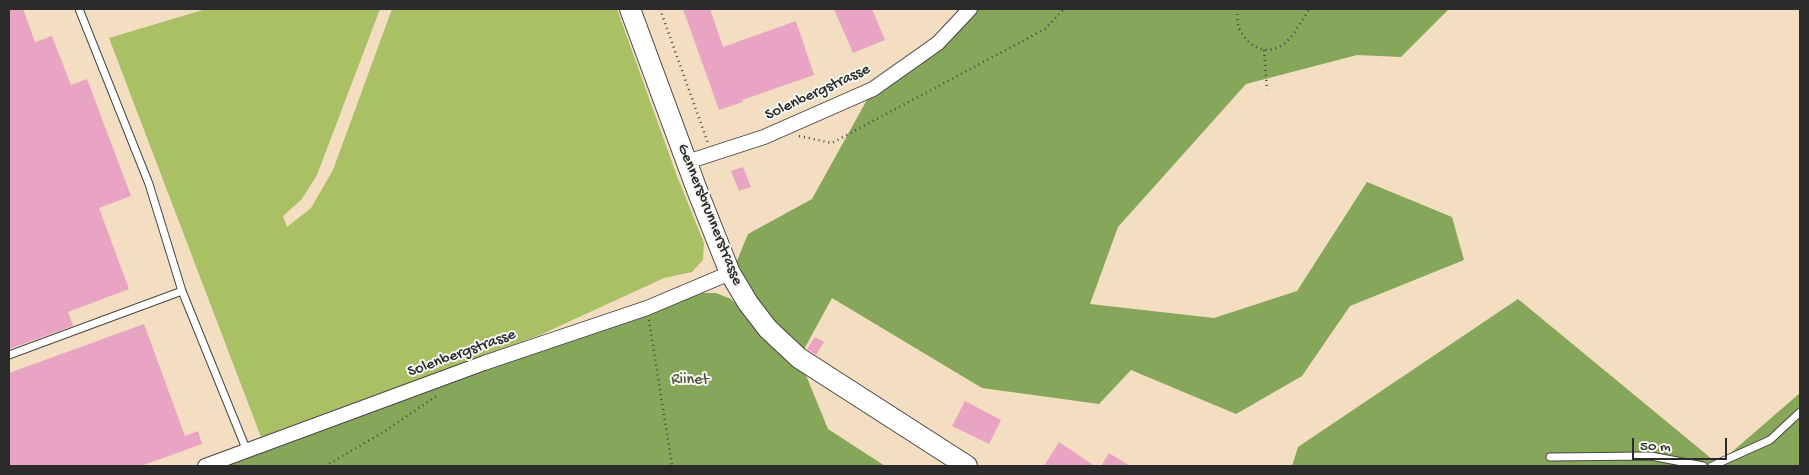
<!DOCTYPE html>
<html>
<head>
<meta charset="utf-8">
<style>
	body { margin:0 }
	#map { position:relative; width:1809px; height:475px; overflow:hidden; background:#f3dec2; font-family:"Gochi Hand",sans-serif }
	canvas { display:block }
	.frame { position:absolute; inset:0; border:10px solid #2b2b2b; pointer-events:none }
	.scale { position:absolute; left:1632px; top:438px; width:95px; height:22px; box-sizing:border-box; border:2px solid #2b2b2b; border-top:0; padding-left:6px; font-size:15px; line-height:18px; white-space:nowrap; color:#2b2b2b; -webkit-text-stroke:4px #f6f6f2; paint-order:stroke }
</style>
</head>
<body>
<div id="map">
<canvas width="1809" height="475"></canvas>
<div class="frame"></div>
<div class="scale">50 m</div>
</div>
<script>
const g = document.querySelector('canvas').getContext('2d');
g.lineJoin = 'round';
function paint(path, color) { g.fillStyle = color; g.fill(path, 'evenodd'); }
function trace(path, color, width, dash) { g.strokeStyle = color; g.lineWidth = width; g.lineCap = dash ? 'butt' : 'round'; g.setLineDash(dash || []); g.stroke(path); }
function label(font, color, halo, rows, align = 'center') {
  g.font = font + ' "Gochi Hand",sans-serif'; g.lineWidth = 4; g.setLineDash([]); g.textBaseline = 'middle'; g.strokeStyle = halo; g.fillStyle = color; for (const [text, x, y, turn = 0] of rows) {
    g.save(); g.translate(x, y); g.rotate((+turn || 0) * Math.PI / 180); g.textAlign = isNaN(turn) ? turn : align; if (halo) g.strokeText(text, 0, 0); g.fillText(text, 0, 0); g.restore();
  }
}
paint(new Path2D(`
	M206 9H380L317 175 302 199 283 216 287 227 311 208 333 170 392 9H617L677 176 704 243 703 260 692 272 664 278 540 335 261 437 109 38Z`), '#a9c065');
paint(new Path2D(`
	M970 9H1449L1401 57 1357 55 1246 84 1118 227 1090 304 1214 318 1297 291 1367 182 1452 217 1464 260 1350 306 1302 376 1236 414 1131 370 1099 404 982 388 832 298 802 353 763 313 736 263 748 234 812 199 873 89Z
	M700 293H716L731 299 803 368 828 429 885 466H205Z
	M1518 299 1718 464 1800 393V466H1292L1298 447Z`), '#86a65a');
paint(new Path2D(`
	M9 9H23L35 42 52 36 71 85 87 79 131 196 99 208 129 289 68 312 73 326 9 349Z
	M683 9H710L723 47 796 21 814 75 742 100 743 102 719 110Z
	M834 9H872L885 40 853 53Z
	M743 167 751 187 739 191 731 171Z
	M144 324 185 436 198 431 202 444 141 466H9V373Z
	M815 337 824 342 816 355 807 349Z
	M965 401 1001 420 989 444 952 426Z
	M1059 442 1095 466H1044Z
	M1109 453 1130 466H1101Z`), '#eaa4c3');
const lane = new Path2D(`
	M79 9 149 184 182 291 247 451
	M9 355 182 291
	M1550 457 1651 456 1703 466
	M1712 466 1770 440 1800 412`);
const street = new Path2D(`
	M687 162 764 137 873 89 938 43 970 9
	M205 466 484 363 647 308 730 273`);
const secondary = new Path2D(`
	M630 9 697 190 730 273 748 303 768 329 799 358 967 466`);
trace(lane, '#494642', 9);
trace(street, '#494642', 16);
trace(secondary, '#494642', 22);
trace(new Path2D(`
	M660 9 708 143
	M1237 9C1238 15 1237 23 1239 28 1250 51 1272 58 1290 38 1297 30 1303 18 1310 9
	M1264 50 1267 90
	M799 136 832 143 1045 29 1064 9
	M649 320 672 466
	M325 466 382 433 438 395`), '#494642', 2.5, [1, 4]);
trace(lane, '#fff', 7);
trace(street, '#fff', 14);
trace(secondary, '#fff', 20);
label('16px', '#2b2b2b', '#f6f6f2', [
	["Solenbergstrasse",818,93,-25],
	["Gennersbrunnerstrasse",709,215,68],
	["Solenbergstrasse",462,354,-20]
]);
label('16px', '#51583c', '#f6f6f2', [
	["Riinet",690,381]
]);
</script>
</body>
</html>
